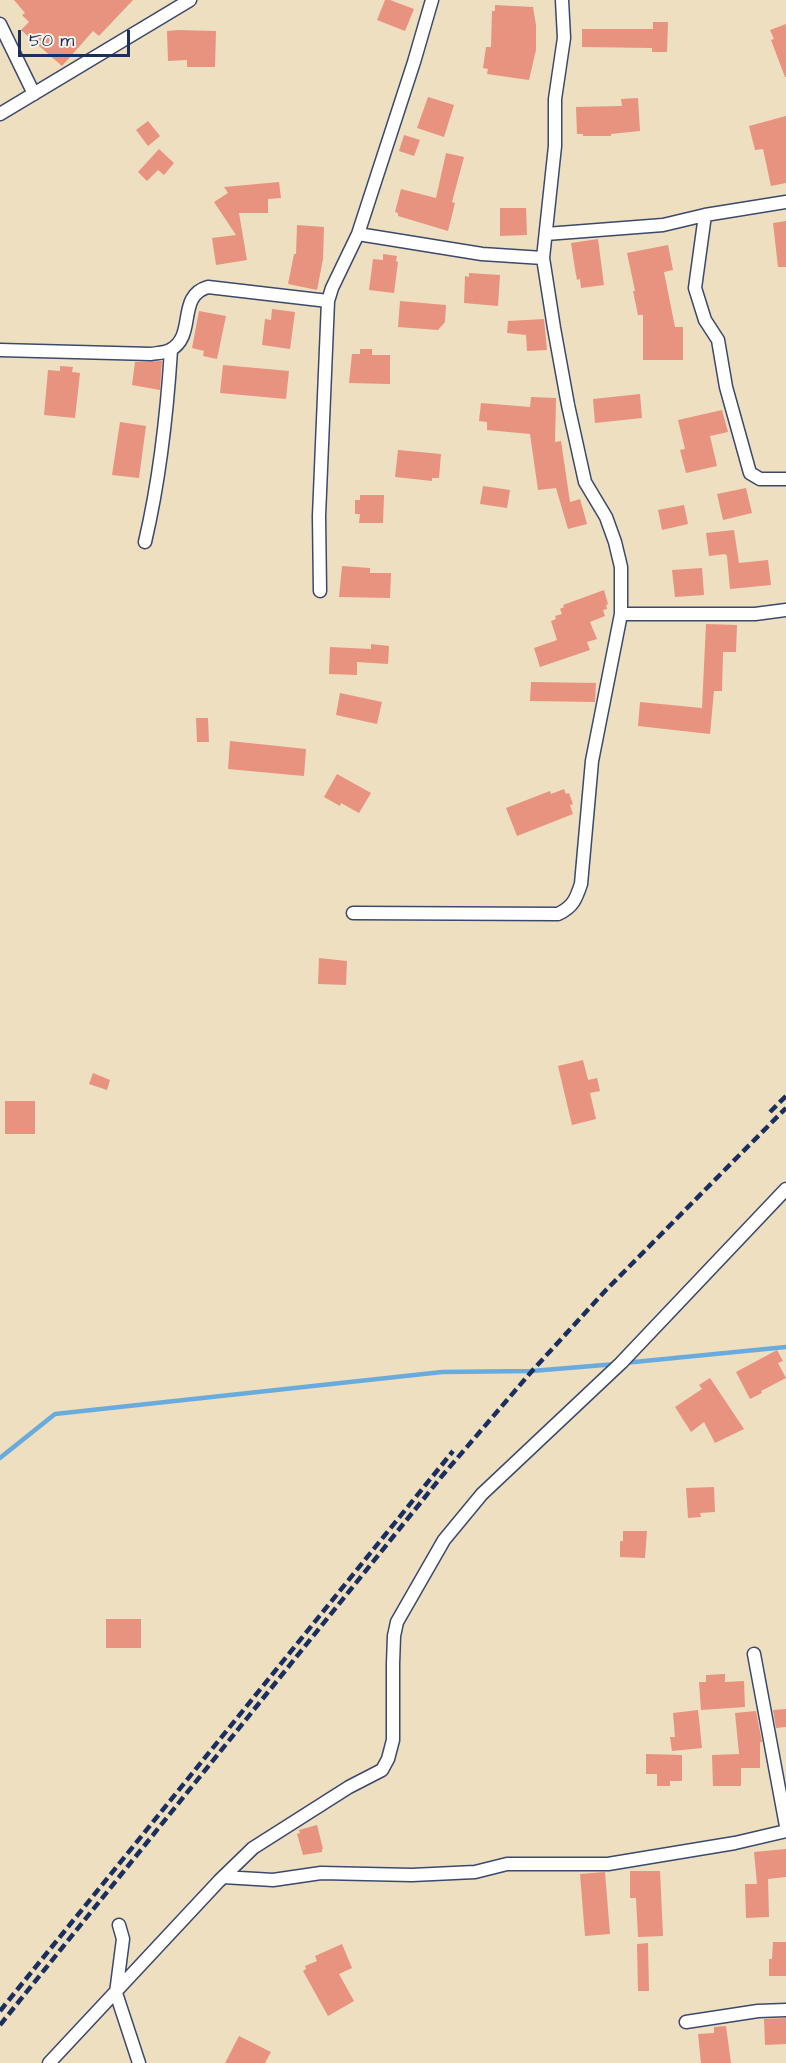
<!DOCTYPE html>
<html>
<head>
<meta charset="utf-8">
<style>
	body { margin:0 }
	#map { position:relative; width:786px; height:2063px; overflow:hidden; background:#eedfc0; font-family:"Architects Daughter",sans-serif }
	canvas { display:block }
	.scale { position:absolute; left:18px; top:30px; width:112px; height:27px; box-sizing:border-box; border:3px solid #1b2f5e; border-top:0; padding-left:8px; font-size:18px; line-height:21px; white-space:nowrap; color:#1b2f5e; -webkit-text-stroke:4px #f7f3e8; paint-order:stroke }
</style>
</head>
<body>
<div id="map">
<canvas width="786" height="2063"></canvas>
<div class="scale">50 m</div>
</div>
<script>
const g = document.querySelector('canvas').getContext('2d');
g.lineJoin = 'round';
function trace(path, color, width, dash) { g.strokeStyle = color; g.lineWidth = width; g.lineCap = dash ? 'butt' : 'round'; g.setLineDash(dash || []); g.stroke(path); }
function paint(path, color) { g.fillStyle = color; g.fill(path, 'evenodd'); }
trace(new Path2D(`
	M624 1363 786 1347
	M0 1458 55 1414 442 1372 532 1371 616 1364`), '#69abdd', 4.5);
paint(new Path2D(`
	M14 0H133L99 36 93 31 62 66 21 30 29 22 22 15 25 13Z
	M385 0H390L414 9 405 31 377 20Z
	M495 5 533 7 536 25V50L529 80 487 74 488 69 483 68 486 47H491L492 11H495Z
	M653 22H668L667 52H652V48L582 47V29H653Z
	M786 24V77H785L771 40 774 39 770 30Z
	M178 30 216 31 215 67H187V60L168 61 167 31Z
	M428 97 454 105 444 137 417 128Z
	M638 98 640 131 611 134V136H583V134H577L576 107 620 106H622L621 99Z
	M786 116V183L771 186 763 149 755 150 749 126Z
	M148 121 160 136 148 146 136 130Z
	M404 135 420 140 414 156 399 151Z
	M159 149 174 163 164 175 158 170 147 181 138 172Z
	M446 153 464 157 452 202 455 203 448 231 398 216V213L395 212 401 189 436 198Z
	M279 182 281 198 268 199V213H239L247 260 216 265 212 238 236 235 214 202 228 193 224 187Z
	M500 208H526L527 235 500 236Z
	M786 221V267H778L773 223Z
	M297 225 324 227 323 259 317 290 288 284 294 254H296Z
	M598 239 604 285 581 288 580 279 577 280 575 269 571 243Z
	M668 245 673 270 664 272 675 327H683V360H643V315H638L633 291H635L627 253Z
	M383 254 397 256 396 261 398 262 394 293 369 290 373 259 383 260Z
	M469 273 500 275 498 306 464 303 465 276 469 277Z
	M400 301 446 305 445 322 438 330 398 327Z
	M272 309 295 312 290 349 262 345 265 319 271 320Z
	M199 311 226 316 217 359 203 356 204 351 192 348Z
	M544 319 547 350 527 351 526 335 507 333 508 321Z
	M360 349H372V355H390V384L349 383 352 354H360Z
	M162 361 160 390 132 385 135 362Z
	M223 365 289 371 286 399 220 393Z
	M60 366 73 367 72 372 80 373 75 418 44 415 48 370 60 371Z
	M640 394 642 418 595 423 593 399Z
	M531 397 556 398 555 442 561 441 570 502 580 499 587 524 568 529 556 488 538 490 530 434 487 430V422L479 421 481 403 530 407Z
	M722 410 728 432 710 436 717 466 686 473 680 450 685 449 678 420Z
	M120 422 146 426 139 478 112 475Z
	M398 450 441 454 439 478H432V481L395 477Z
	M483 486 510 490 507 508 480 504Z
	M746 488 752 513 723 520 717 494Z
	M360 495H384L383 523H359L360 514H355V500H360Z
	M684 505 688 524 662 530 658 510Z
	M734 530 739 563 768 560 771 585 730 589 727 556 725 554 709 556 706 533Z
	M342 566 370 568V573H391L390 598 339 597Z
	M702 568 704 595 675 597 672 570Z
	M604 590 608 604 606 605 607 609 603 610 605 616 590 622 597 639 587 642 590 650 540 667 534 648 557 640 551 621 556 619 555 616 562 614 560 609 564 607 563 605Z
	M706 624 737 625 736 652H723L722 691H714L710 734 638 726 640 702 702 708Z
	M371 644 389 646 388 664 357 662V675L329 674 330 647 371 649Z
	M531 682 596 683 595 702 530 701Z
	M340 693 382 702 377 724 336 715Z
	M196 718H208L209 742H197Z
	M230 741 306 749 304 776 228 769Z
	M337 774 371 793 359 813 341 803 340 806 324 797Z
	M564 789 566 794 569 793 573 804 570 805 573 814 517 836 506 808 550 791 551 794Z
	M319 958 347 961 346 985 318 984Z
	M583 1060 588 1080 597 1078 600 1091 590 1093 596 1119 572 1125 558 1066Z
	M93 1073 110 1080 107 1090 89 1084Z
	M5 1101H35V1134H5Z
	M777 1350 783 1361 778 1363 786 1378 761 1391 762 1393 750 1399 736 1372Z
	M710 1378 744 1429 715 1443 704 1422 691 1432 675 1407 702 1389 699 1385Z
	M714 1487 715 1512 700 1513 701 1517 688 1518 686 1488Z
	M623 1531H647L645 1558 620 1557V1541H623Z
	M106 1619H141V1648H106Z
	M725 1674V1682L744 1681 745 1707 701 1710 699 1682H706V1675Z
	M786 1709V1727L776 1728 773 1710Z
	M698 1710 702 1748 672 1751 670 1737H675L673 1713Z
	M756 1711 762 1742H760V1768H741V1786H713L712 1755 739 1754 735 1713Z
	M646 1754 682 1755V1781H670V1786H657V1774H646Z
	M317 1825 323 1849H322V1852L303 1855 297 1834 300 1833 299 1830Z
	M786 1849V1877L768 1879 769 1917 746 1918 745 1884H757L754 1852Z
	M630 1871H660L663 1936 638 1937 636 1898H630Z
	M605 1872 610 1934 585 1936 580 1874Z
	M773 1942H786V1976H769V1959H772Z
	M648 1943 649 1991H638L637 1944Z
	M342 1944 352 1968 339 1974 354 2001 328 2016 303 1971 306 1969 305 1966 317 1961 315 1956Z
	M786 2018V2044L765 2045 764 2019Z
	M726 2026 731 2063H701L698 2034 714 2033V2027Z
	M239 2036 271 2052 265 2063H225Z`), '#e89280');
const street = new Path2D(`
	M0 24 34 94
	M0 114 190 0
	M705 215 695 288 705 320 718 340 726 387 750 473 760 479H786
	M358 234 482 254 543 258
	M546 234 663 225 705 215 786 202
	M0 350 151 354C157 353 165 353 170 350 197 336 176 296 208 287L328 301
	M145 542C160 478 167 414 171 350
	M320 591 319 516 328 301 332 288 358 234 414 62 432 0
	M621 614H755L786 610
	M353 913 558 914C573 907 576 899 581 884L592 761 621 614V567L615 542 606 517 585 482 568 405 554 328 543 258 555 146V99L564 38 562 0
	M754 1654 786 1826
	M223 1877 273 1880 321 1873 412 1875 475 1872 507 1864H608L735 1843 786 1831
	M119 1925 123 1939 116 1993 139 2063
	M686 2022 758 2011 786 2010
	M49 2063 219 1881 253 1848 349 1787 382 1770 388 1759 393 1740V1664L394 1636 397 1622 444 1540 482 1494 621 1363 786 1189`);
trace(street, '#3b496d', 15);
trace(street, '#fff', 12);
trace(new Path2D(`
	M770 1112 786 1096
	M0 2011 453 1451
	M0 2025 442 1476 532 1371 606 1290 786 1108`), '#1b2f5e', 4.5, [9, 4.5]);
</script>
</body>
</html>
